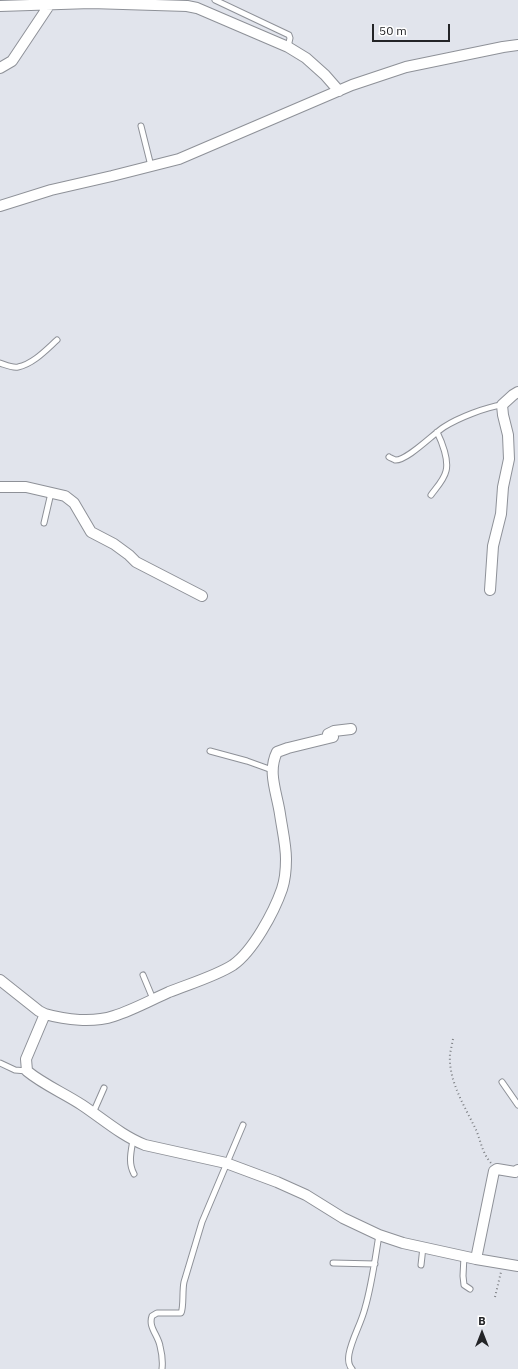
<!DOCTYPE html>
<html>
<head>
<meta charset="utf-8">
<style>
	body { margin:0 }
	#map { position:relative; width:518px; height:1369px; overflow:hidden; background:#e1e4ec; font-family:"IBM Plex Sans",sans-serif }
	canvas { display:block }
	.north { position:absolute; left:462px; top:1313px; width:40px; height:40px; -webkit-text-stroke:3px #fff; paint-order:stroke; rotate:0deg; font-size:11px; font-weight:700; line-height:16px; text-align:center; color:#232427 }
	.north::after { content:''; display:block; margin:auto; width:14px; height:18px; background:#232427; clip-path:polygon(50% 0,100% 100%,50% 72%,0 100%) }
	.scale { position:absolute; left:372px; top:24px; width:78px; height:18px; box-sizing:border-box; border:2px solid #232427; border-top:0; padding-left:5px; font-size:12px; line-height:14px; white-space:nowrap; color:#232427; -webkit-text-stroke:3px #fff; paint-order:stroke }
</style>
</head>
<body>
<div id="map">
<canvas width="518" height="1369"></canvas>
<div class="north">B</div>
<div class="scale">50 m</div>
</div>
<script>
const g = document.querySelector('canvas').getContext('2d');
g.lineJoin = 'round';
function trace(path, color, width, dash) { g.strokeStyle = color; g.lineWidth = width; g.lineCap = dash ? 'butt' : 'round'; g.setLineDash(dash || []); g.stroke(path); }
const lane = new Path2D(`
	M215 0 289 35 290 38 288 47
	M141 126 151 166
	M0 363C6 365 12 368 18 367 33 364 46 350 57 340
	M389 457C390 458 394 459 395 460 407 461 433 434 444 427 458 418 486 407 502 405
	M431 495C436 488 444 480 446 471 449 460 442 442 437 432
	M44 523 51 493
	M210 751 247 761 272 770
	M143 975 153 999
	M0 1063 15 1070 27 1071
	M502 1082 518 1105
	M93 1113 104 1088
	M133 1140C131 1152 128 1163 134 1174
	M464 1256 463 1276 464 1285 470 1289
	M333 1263 375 1264
	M421 1265 423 1247
	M162 1369C163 1361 162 1354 160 1346 158 1335 148 1327 152 1316L157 1313H181C184 1307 182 1291 184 1282L202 1222 243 1125
	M352 1369C348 1365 348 1360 349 1354 352 1338 361 1324 365 1308 372 1284 375 1259 379 1235`);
const street = new Path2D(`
	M0 6 91 3 187 6 197 8 288 47 306 58 325 75 339 91
	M0 68 12 61 50 4
	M0 206 51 190 112 176 179 159 352 85 406 67 503 47 518 45
	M0 487H26L65 496 74 503 91 532 114 544 129 555 136 562 202 596
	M490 590 493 546 501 514 503 487 509 459 508 435 503 415 502 405 513 395 518 392
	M0 980 39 1011 45 1014 26 1059 27 1071C44 1085 64 1093 82 1105 103 1119 122 1136 145 1145L226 1163 277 1182 306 1195 343 1218 379 1235 403 1243 476 1259 518 1266
	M45 1014C66 1020 93 1023 114 1016 133 1010 151 1000 169 992 189 984 216 976 233 965 253 951 274 912 282 889 285 880 286 868 286 859 286 845 282 828 280 814 277 793 267 772 277 752L288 748 333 737 328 734 334 731 351 729
	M476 1259 494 1171 497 1169 515 1172 518 1170`);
trace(lane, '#8e9198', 7);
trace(street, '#8e9198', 12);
trace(new Path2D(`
	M453 1039C452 1044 451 1049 450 1054 448 1082 466 1108 477 1132 481 1143 483 1154 491 1163
	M495 1297 501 1272`), '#7e8085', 2, [1, 3]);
trace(lane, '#fff', 5);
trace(street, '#fff', 10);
</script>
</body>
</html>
